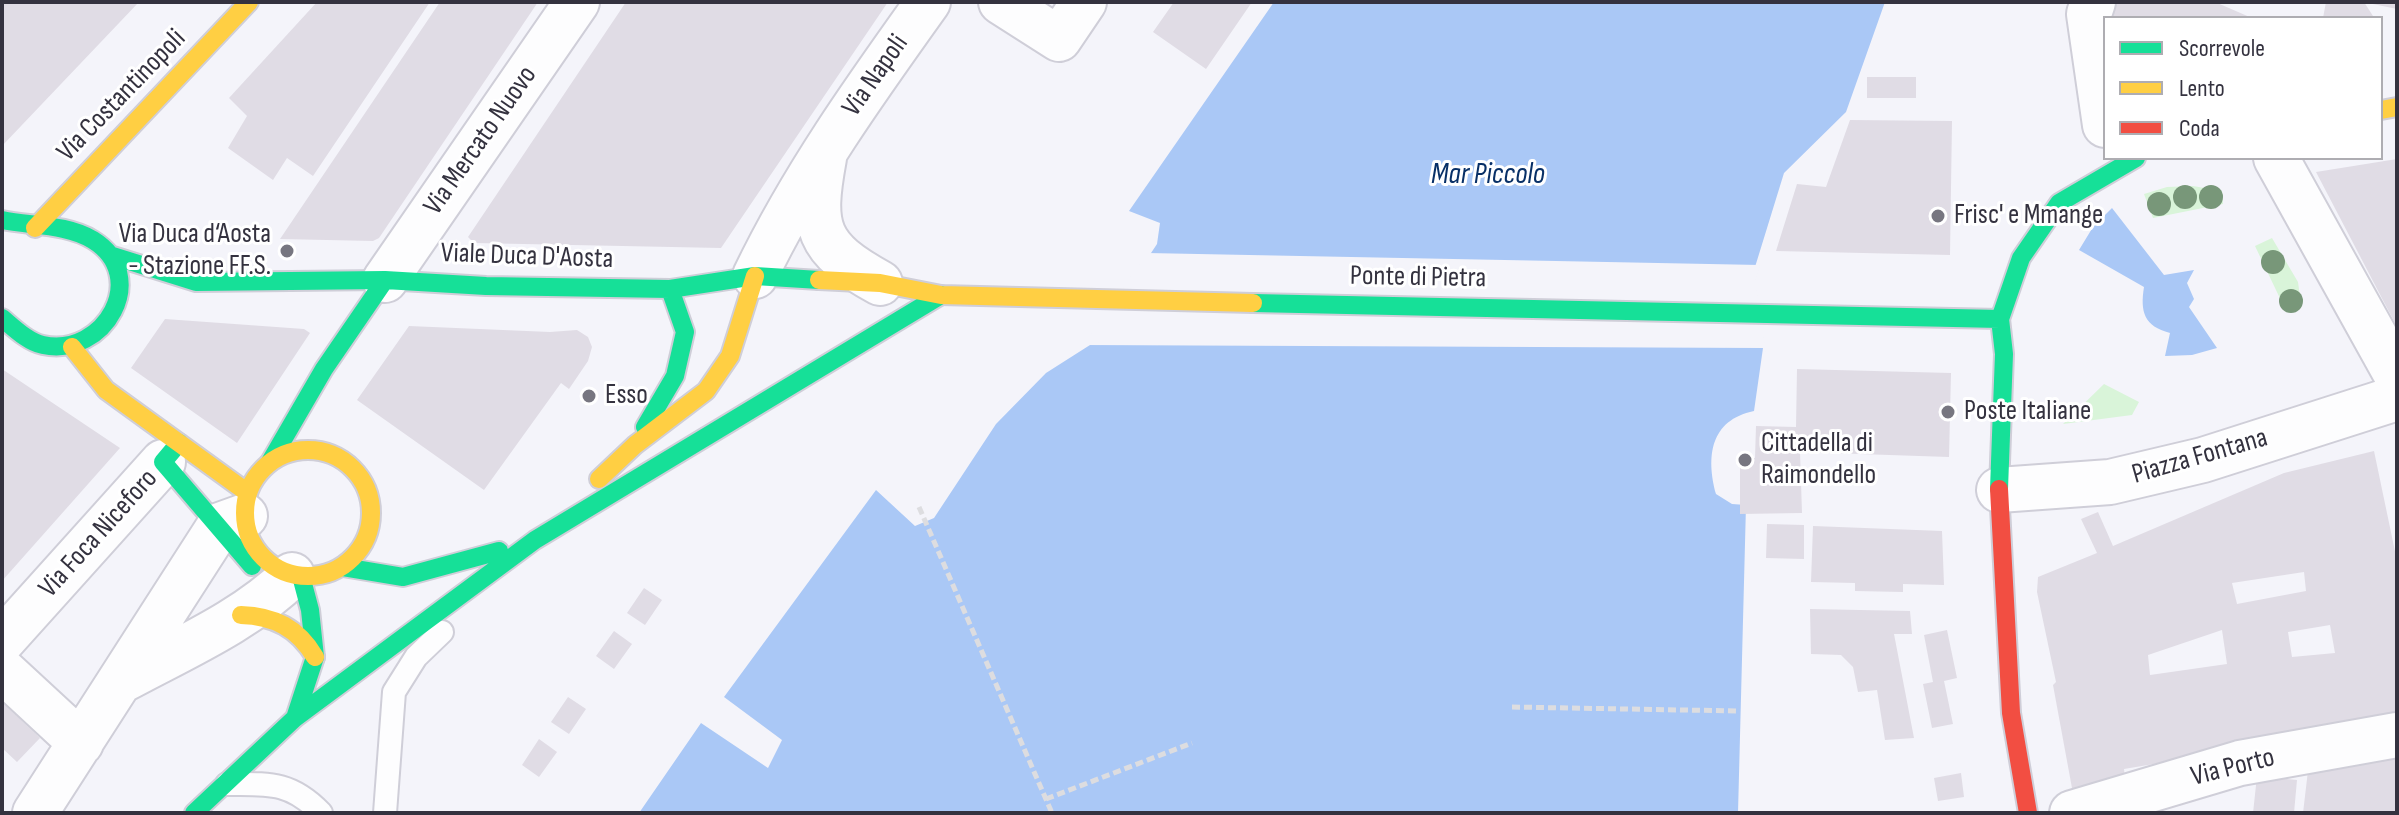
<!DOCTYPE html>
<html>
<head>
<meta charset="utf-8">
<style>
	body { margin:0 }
	#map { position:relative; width:2399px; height:815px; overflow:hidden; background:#f4f4fa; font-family:"Sofia Sans Condensed",sans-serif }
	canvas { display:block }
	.frame { position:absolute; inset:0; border:4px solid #34323f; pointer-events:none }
	.legend { position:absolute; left:2103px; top:16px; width:280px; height:144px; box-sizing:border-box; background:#fff; border:2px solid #aeadb2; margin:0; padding:10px 14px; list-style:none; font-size:24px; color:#34323f }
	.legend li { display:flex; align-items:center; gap:16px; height:40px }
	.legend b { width:40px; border:2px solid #aeadb2 }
</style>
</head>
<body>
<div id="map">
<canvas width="2399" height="815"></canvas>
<div class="frame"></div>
<ul class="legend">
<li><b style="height:10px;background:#16e098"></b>Scorrevole</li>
<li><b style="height:10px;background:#ffcf43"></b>Lento</li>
<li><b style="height:10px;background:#f24e42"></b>Coda</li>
</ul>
</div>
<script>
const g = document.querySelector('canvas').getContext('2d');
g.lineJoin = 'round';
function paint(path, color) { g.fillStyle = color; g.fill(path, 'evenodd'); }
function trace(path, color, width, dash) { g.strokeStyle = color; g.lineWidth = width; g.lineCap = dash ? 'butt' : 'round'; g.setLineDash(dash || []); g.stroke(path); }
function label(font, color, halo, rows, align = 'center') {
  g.font = font + ' "Sofia Sans Condensed",sans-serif'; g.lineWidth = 6; g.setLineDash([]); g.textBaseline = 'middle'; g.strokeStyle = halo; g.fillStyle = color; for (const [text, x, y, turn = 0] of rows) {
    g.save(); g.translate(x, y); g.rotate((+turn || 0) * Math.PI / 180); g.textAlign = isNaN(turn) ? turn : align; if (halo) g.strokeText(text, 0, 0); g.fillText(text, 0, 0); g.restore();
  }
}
paint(new Path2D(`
	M2193 186 2222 191 2223 204 2153 218 2144 194 2167 187Z
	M2272 238 2298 282 2301 304 2286 311 2255 246Z
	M2104 384 2139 402 2132 415 2063 424Z`), '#d9f4d9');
paint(new Path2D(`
	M1274 2H1885L1846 112 1784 173 1751 280 1763 348 1754 411C1710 420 1706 457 1716 494L1732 504 1746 505 1738 813H639L701 723 768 768 782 740 724 697 876 490 915 526 934 518 996 424 1046 373 1090 345 1157 244 1160 223 1129 211Z
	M2112 208 2164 275 2194 270 2187 283 2194 299 2189 307 2217 348 2192 355 2165 356 2170 333C2144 326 2140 312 2144 287L2079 250 2093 227Z`), '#aac8f6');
paint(new Path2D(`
	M1147 253 1760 265 1755 280 1766 353 1763 348 1083 345Z`), '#f4f4fa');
paint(new Path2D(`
	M2 2H139L2 146Z
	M317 2H430L313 176 287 158 273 180 228 148 247 116 229 98Z
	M440 2H538L379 238 373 241 280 239Z
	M626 2H888L721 248 474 243 468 237Z
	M1174 2H1252L1206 69 1153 32Z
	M2109 2H2215L2252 18H2105Z
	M2326 2H2364L2373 16 2323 18Z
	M2368 2H2397V9L2368 3Z
	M1867 77H1916V98H1867Z
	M1850 120 1952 121 1950 255 1776 251 1797 184 1826 187Z
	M2397 159V327L2316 172Z
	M165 319 304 329 310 333 237 443 131 368Z
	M409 326 550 332 577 330 588 337 592 347 588 361 569 389 561 383 484 490 357 400Z
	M2 369 120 448 2 581Z
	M1797 369 1951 373 1949 457 1800 452 1802 513 1740 514V457L1755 458 1756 426 1796 427Z
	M2374 451 2397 561V723L2124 769 2126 788 2074 799 2053 685 2056 682 2037 592 2038 577 2097 553 2081 519 2098 512 2113 546 2284 473ZM2304 572 2306 591 2237 604 2232 583ZM2330 625 2335 653 2292 657 2288 632ZM2222 630 2227 664 2150 675 2148 655Z
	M1767 524 1804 525V559L1766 558Z
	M1813 526 1942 531 1944 585 1903 584V592L1855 591V583L1811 582Z
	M644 588 662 600 645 625 627 613Z
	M1810 609 1910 611 1912 634H1894L1914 738 1885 740 1877 690 1858 692 1853 667 1841 655 1811 654Z
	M1947 630 1957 678 1944 681 1953 724 1932 728 1923 684 1933 682 1924 635Z
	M614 631 632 644 614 669 596 656Z
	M568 697 586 709 569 734 551 722Z
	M2 702 40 738 17 762 2 748Z
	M539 739 557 752 539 777 522 765Z
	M2397 757V813H2303L2309 762Z
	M1961 773 1964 797 1938 801 1934 778Z
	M2257 776 2297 780 2294 813H2253Z`), '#e0dce5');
const lane = new Path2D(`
	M227 784C268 784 290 781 321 813
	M385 813 394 692 416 657 442 632`);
const street = new Path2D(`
	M1001 2 1059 39 1084 2
	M2093 2 2089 14 2105 125
	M824 158C811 228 816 248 880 283
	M2276 158 2397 376
	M755 276C802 178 865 90 928 2
	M385 280 577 2
	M1999 490 2110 482 2203 460 2397 398
	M2 641 163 462
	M2 670 81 743
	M123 680C180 649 246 621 292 575
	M35 813 220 525 245 516
	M2072 813 2240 763 2397 735`);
const fast = new Path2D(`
	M2 220C31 226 67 224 93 240 151 276 105 358 43 345 28 342 14 328 2 318
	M113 256 196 282 385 280 486 286 670 289 755 276 819 280
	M1253 303 2000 319
	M645 427 675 376 685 332 670 289
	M179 443 163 462 252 566
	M270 462 324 369 385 280
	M1999 489 2004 354 2000 319 2021 258 2059 203 2136 158
	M343 567 403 577 499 551
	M295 718 315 657 310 610 301 576
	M194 813 295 718 535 540 941 295`);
const slow = new Path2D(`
	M2381 110 2397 107
	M35 228 249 2
	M819 280 880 283 941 295 1253 303
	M72 347 106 390 248 493
	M245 513a63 63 0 1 1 126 0a63 63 0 1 1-126 0Z
	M599 479 635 445 706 391 730 356 755 276
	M241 615C274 616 298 628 315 657`);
const jam = new Path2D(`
	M1999 489 2011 713 2028 813`);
trace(lane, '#cfced8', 26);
trace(street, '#cfced8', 48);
trace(fast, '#cfced8', 22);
trace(slow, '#cfced8', 22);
trace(jam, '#cfced8', 22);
trace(new Path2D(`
	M919 507 1052 813
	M1512 707 1740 711
	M1046 799 1192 743`), '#dddde0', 5, [8, 4]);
trace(lane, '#fdfdfe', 22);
trace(street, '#fdfdfe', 44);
trace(fast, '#16e098', 18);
trace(slow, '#ffcf43', 18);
trace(jam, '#f24e42', 18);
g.fillStyle = '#789779';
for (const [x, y] of [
	[2185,197],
	[2211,197],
	[2159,204],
	[2273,262],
	[2291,301]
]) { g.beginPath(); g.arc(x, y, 12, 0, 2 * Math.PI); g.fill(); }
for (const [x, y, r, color] of [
	[1938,216,8,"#777680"],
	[287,251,8,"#777680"],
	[589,396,8,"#777680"],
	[1948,412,8,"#777680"],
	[1745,460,8,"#777680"]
]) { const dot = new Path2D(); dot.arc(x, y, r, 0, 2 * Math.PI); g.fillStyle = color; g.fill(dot); trace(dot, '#fff', 3); }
label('28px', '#34323f', '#fff', [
	["Via Napoli",876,76,-55],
	["Via Costantinopoli",122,96,-46],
	["Via Mercato Nuovo",481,141,-55],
	["Viale Duca D'Aosta",527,257,2],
	["Ponte di Pietra",1418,278,1],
	["Piazza Fontana",2200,457,-16],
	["Via Foca Niceforo",99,534,-48],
	["Via Porto",2233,768,-14]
]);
label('28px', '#34323f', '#fff', [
	["Frisc' e Mmange",1954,216],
	["Via Duca d‘Aosta",271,235,"right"],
	["- Stazione FF.S.",271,267,"right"],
	["Esso",605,396],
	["Poste Italiane",1964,412],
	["Cittadella di",1761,444],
	["Raimondello",1761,476]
], 'left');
label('italic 30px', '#083067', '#fff', [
	["Mar Piccolo",1488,175]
]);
</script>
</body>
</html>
